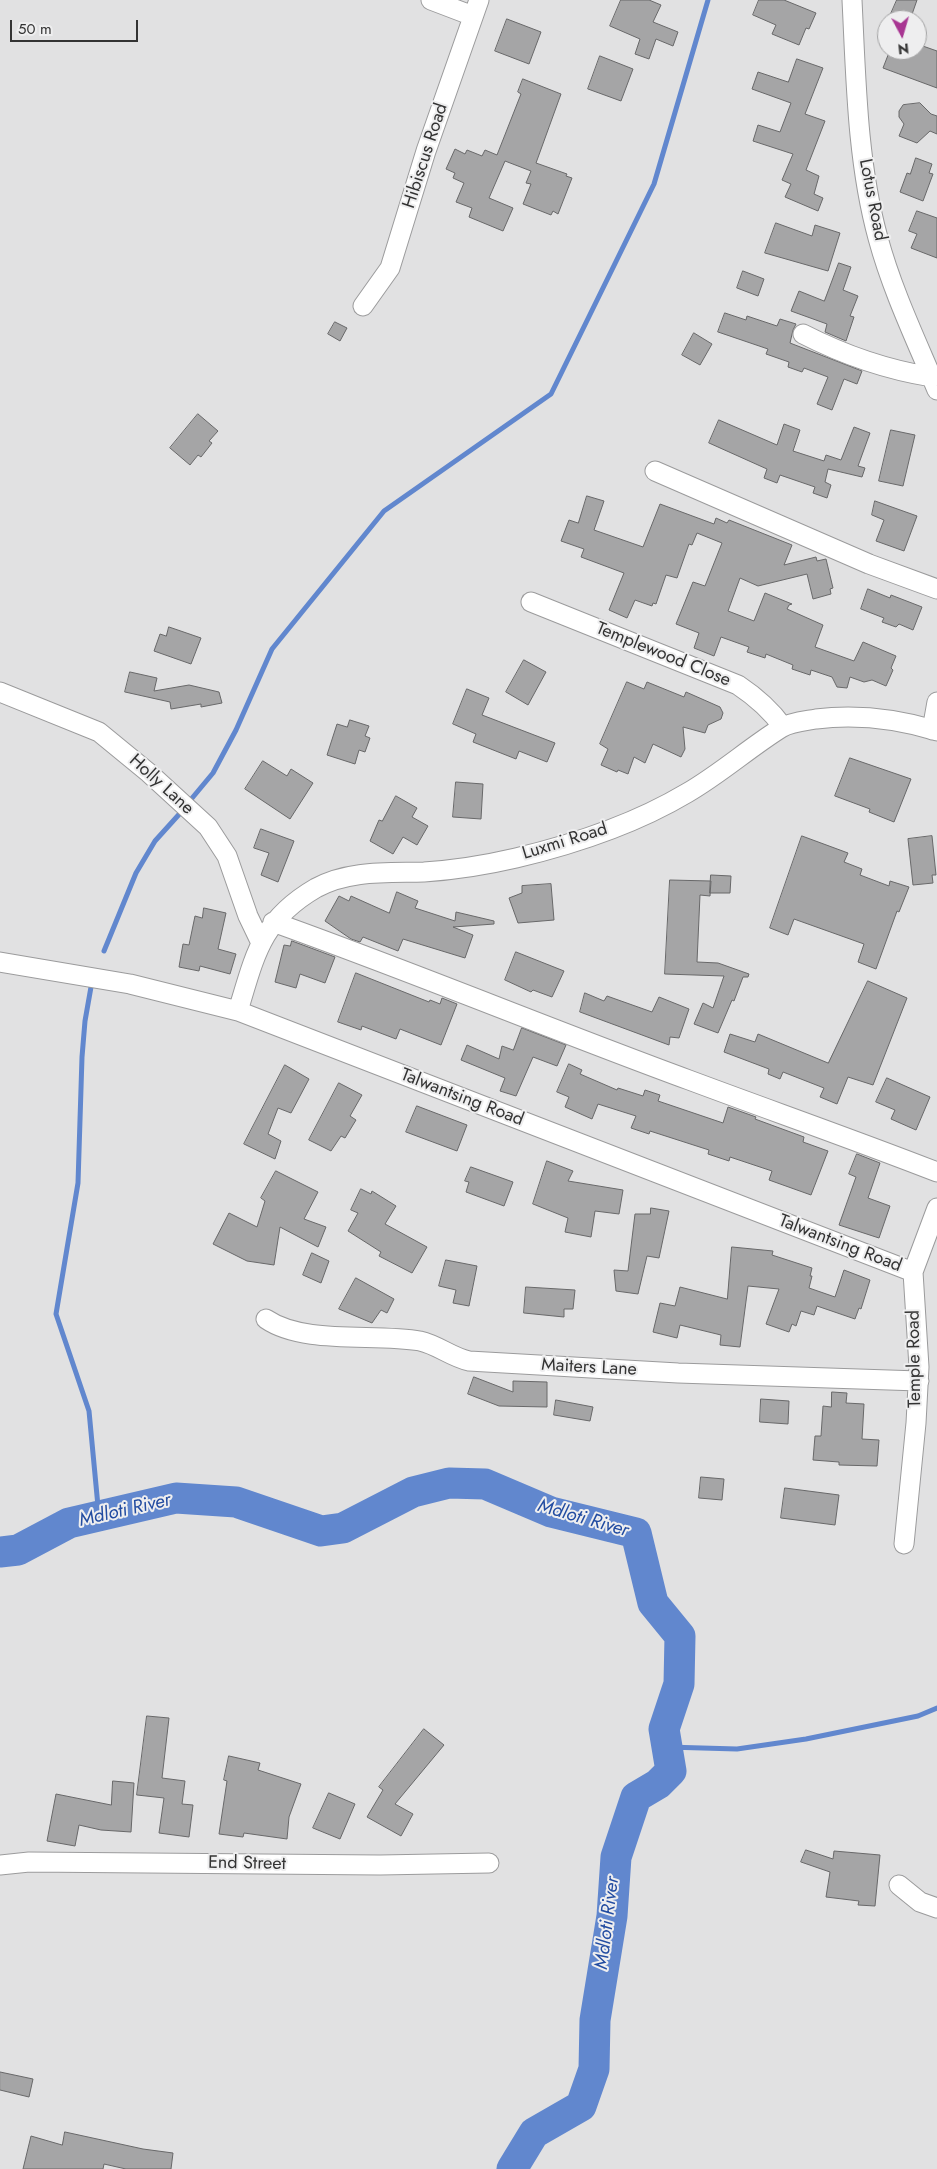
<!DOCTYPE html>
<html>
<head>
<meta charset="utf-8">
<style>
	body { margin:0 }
	#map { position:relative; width:937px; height:2169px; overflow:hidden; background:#e1e1e2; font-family:Jost,sans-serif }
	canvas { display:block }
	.north { position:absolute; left:877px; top:10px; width:50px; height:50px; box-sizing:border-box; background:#eeeeef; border:1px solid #a3a3a4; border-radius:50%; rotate:174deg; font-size:14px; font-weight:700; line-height:20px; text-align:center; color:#333 }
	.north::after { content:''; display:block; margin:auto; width:18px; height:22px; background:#a83692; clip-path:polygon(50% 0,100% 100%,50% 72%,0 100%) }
	.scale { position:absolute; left:10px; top:20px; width:128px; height:22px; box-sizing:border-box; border:2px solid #333; border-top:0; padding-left:6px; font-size:15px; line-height:18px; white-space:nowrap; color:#333; -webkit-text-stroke:4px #eeeeef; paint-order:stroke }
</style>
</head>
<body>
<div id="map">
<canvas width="937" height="2169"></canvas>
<div class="north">N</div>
<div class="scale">50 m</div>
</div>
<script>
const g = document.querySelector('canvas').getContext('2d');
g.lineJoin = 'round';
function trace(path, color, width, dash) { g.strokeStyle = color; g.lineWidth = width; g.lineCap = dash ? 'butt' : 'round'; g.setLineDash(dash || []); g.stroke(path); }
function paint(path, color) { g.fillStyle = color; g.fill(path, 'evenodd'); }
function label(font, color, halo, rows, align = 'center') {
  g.font = font + ' Jost,sans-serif'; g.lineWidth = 4; g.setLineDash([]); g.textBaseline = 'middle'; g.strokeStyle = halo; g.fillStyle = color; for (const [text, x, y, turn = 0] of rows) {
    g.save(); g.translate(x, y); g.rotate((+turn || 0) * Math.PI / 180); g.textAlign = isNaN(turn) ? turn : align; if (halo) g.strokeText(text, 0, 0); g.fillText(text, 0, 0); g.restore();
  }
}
trace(new Path2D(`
	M188 803 213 773 236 730 272 649 384 511 551 394 654 184 708 0
	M104 951 136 873 155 841 183 810
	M91 987 85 1021 82 1057 78 1183 56 1314 89 1411 99 1517
	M667 1747 737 1749 806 1739 918 1716 937 1708`), '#6187ce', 5);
trace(new Path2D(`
	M0 1552 18 1550 69 1523 176 1498 236 1502 321 1531 343 1528 413 1492 449 1483 485 1484 551 1512 636 1533 653 1603 680 1636 679 1684 664 1729 671 1771 658 1784 636 1797 616 1857 612 1916 595 2020 594 2069 581 2106 534 2133 512 2169`), '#6187ce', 31);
const building = new Path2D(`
	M621 0H649L661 5 653 22 678 32 673 46 656 39 649 59 635 54 640 39 610 26Z
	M759 0H784L816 13 809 29 806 28 799 45 772 34 776 25 753 15Z
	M897 0H917L910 20H900L890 16Z
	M507 19 541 32 529 64 495 51Z
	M917 44 937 51V88L883 68 890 50H917Z
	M600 56 633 69 621 101 588 89Z
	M797 59 823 68 805 114 825 121 806 170 819 176 814 194 823 198 818 211 785 197 791 184 782 180 793 154 753 141 758 125 780 132 791 103 752 89 758 72 788 82Z
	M523 79 561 94 536 163 567 174 566 176 572 178 558 214 553 211 551 215 523 204 531 184 526 183 531 171 505 161 489 198 513 208 503 231 469 217 472 208 456 202 464 183 453 178 455 173 446 169 455 149 465 154 467 150 482 156 485 150 497 155 521 94 518 92Z
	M920 103 931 114 937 116V134L930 131 917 143 899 136 904 124 899 117V111L903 105Z
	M916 158 932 164 929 173 933 174 923 201 900 192 907 173 910 174Z
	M917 211 937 218V258L911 248 917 234 909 231Z
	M776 223 812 236 815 225 840 233 828 271 765 253Z
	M839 263 851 267 843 290 858 296 850 316 854 317 846 341 825 332 827 324 791 311 799 291 824 301Z
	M743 271 764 279 758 296 737 288Z
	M725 313 746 320 747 316 777 326 780 319 796 324 793 330 790 343 862 371 857 384 844 379 832 410 817 404 828 377 804 368 802 372 788 367 789 362 766 354 768 349 718 332Z
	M335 322 347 328 340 341 328 334Z
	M694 333 712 344 700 365 682 355Z
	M198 414 218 431 209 441 212 443 201 457 198 455 190 465 170 448Z
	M719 420 777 445 784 424 800 430 793 451 824 461 826 455 841 460 854 427 870 433 858 466 865 468 862 477 828 469 825 482 831 485 827 498 813 493 815 487 780 475 777 483 764 478 767 469 709 443Z
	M891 430 915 435 903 486 879 481Z
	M587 496 604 501 594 530 643 547 660 504 714 524 716 518 727 523 729 520 792 545 784 565 816 557 817 561 826 559 833 588 830 589 831 594 813 599 807 574 758 586 740 578 728 611 754 621 765 593 792 604 789 605 787 609 823 625 815 647 854 661 863 642 896 656 891 668 893 670 886 686 872 680 864 682 850 677 847 688 837 687 832 677 811 670 810 675 792 669 793 665 766 654 765 658 747 652 749 647 721 637 714 656 694 648 699 633 676 624 693 582 705 586 722 543 697 533 692 545 689 544 677 578 666 575 656 604 653 603 652 606 635 600 627 618 609 610 624 573 581 557 584 549 561 541 569 520 578 523Z
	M875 501 917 516 904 551 876 541 884 520 872 515Z
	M868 589 890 598 891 595 922 607 913 630 899 624 896 627 882 622 884 618 861 609Z
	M169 627 201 638 191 664 154 651 160 634 166 636Z
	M524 660 546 672 528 705 506 692Z
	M130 672 157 678 154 691 189 685 219 692 222 703 201 707V704L171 709 170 702 125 692Z
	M627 682 644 689 647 682 684 697 686 692 720 707 723 713 721 719 708 725 705 733 683 727 685 749 681 757 653 744 645 763 634 757 628 774 618 770 617 772 601 765 608 749 600 744Z
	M467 689 489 698 482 715 555 743 547 762 519 751 516 759 473 742 476 734 453 724Z
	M350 720 369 726 365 736 370 738 365 752 359 750 355 764 327 755 337 724 347 727Z
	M850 758 911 779 894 822 869 812 870 809 835 796Z
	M263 761 287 776 291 769 313 783 290 819 245 789Z
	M456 782 483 784 481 819 453 817Z
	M396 796 417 808 412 817 428 826 417 845 403 837 393 854 370 841 379 820 382 821Z
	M261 829 294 841 278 882 261 875 269 853 254 848Z
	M802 836 848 853 844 862 862 869 860 875 889 886 890 881 909 887 899 912 897 911 876 969 858 962 864 944 794 919 788 935 770 928Z
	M932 836 936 875H932L933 883 913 885 908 839Z
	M711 875 731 876 730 893H710Z
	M670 880 711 881 710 896 700 895 697 962 718 963 749 974 748 977H743L734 1001 732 1000 718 1033 694 1024 703 1003 713 1008 724 976 665 974Z
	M551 884 554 920 518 923 509 898 522 893V886Z
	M397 892 418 901 415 908 455 921 456 912 494 921V924L453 927 473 935 465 958 403 939 398 951 363 937 360 942 351 939 325 921 339 896 349 901 351 896 389 913Z
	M204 908 226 913 218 949 236 954 230 974 200 966 199 971 179 967 183 944 189 945 195 916 202 918Z
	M292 941 335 957 325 983 300 974 296 988 275 982 284 945 290 946Z
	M516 952 564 971 552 997 533 990 531 992 505 980Z
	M356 973 429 1002 430 1000 440 1004 442 998 457 1004 441 1045 400 1029 396 1039 362 1026 361 1030 338 1022Z
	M868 981 907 998 873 1085 848 1077 837 1104 820 1097 824 1088 783 1072 780 1079 768 1074 769 1069 724 1052 730 1034 755 1042 758 1034 828 1063Z
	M585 993 604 1001 607 996 652 1012 659 997 689 1009 679 1038 670 1037 669 1045 580 1012Z
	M522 1028 566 1045 557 1066 533 1057 516 1096 500 1091 505 1078 461 1060 467 1045 499 1059 502 1046 513 1050Z
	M569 1064 582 1070 580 1074 617 1090 618 1088 643 1096 645 1090 660 1095 658 1101 723 1123 728 1107 756 1117 755 1119 804 1137 803 1142 828 1151 811 1195 769 1180 772 1171 730 1157 729 1161 708 1154 709 1150 650 1131 649 1134 631 1128 636 1116 598 1104 592 1119 565 1107 569 1097 557 1092Z
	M285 1065 309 1079 291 1113 278 1108 268 1134 281 1141 275 1159 244 1144Z
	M887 1078 930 1097 916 1130 891 1119 895 1110 876 1102Z
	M339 1083 362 1095 350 1116 356 1120 345 1138 341 1136 331 1151 309 1140Z
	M417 1106 467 1125 457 1151 406 1132Z
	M857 1154 880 1163 868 1198 890 1206 879 1238 839 1225 856 1177 849 1174Z
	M547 1161 573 1171 568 1181 623 1190 619 1214 595 1211 591 1237 565 1232 568 1218 533 1204Z
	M471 1167 513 1182 504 1206 466 1192 469 1182 465 1181Z
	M276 1171 318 1192 304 1219 326 1227 318 1247 280 1227 274 1265 247 1261 213 1244 229 1213 257 1227 265 1201 261 1198Z
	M361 1189 371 1194 372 1191 396 1206 385 1224 427 1247 412 1273 379 1256 381 1252 348 1231 358 1213 351 1210Z
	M651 1208 669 1211 659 1258 647 1256 638 1294 616 1291 614 1270 628 1271 635 1214H650Z
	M732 1247 773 1251 772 1255 812 1268 810 1276H812L809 1288 835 1297 844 1270 870 1280 861 1309 859 1308 855 1319 817 1306 814 1315 801 1311 796 1326 792 1324 789 1332 766 1324 779 1289 748 1286 740 1347 720 1345 721 1335 680 1325 677 1338 653 1332 660 1303 675 1306 680 1287 727 1299Z
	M312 1253 329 1261 321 1283 303 1275Z
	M446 1260 477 1266 469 1306 453 1303 456 1290 439 1286Z
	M356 1278 394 1299 387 1313 381 1310 372 1323 339 1309Z
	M526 1287 575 1290 573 1309H564V1317L524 1313Z
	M474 1377 513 1392V1381L547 1382V1407L499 1406 468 1394Z
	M832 1392 847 1393 846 1403 864 1404 862 1439 879 1440 877 1466 839 1465V1462L813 1460 815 1436H821L823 1406 831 1407Z
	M761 1399 789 1401 788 1424 760 1422Z
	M556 1400 593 1407 590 1421 554 1415Z
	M701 1477 724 1479 722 1500 699 1498Z
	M785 1488 839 1495 835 1525 781 1518Z
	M147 1716 169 1718 162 1778 185 1781 182 1804 193 1805 189 1837 159 1833 164 1798 137 1795Z
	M424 1729 444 1745 395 1804 413 1814 401 1836 367 1817 383 1790 379 1787Z
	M229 1756 260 1763 258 1770 301 1784 289 1817 287 1839 244 1833 243 1837 219 1834 227 1781 224 1780Z
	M113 1781 134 1783 131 1832 101 1830 79 1825 75 1846 47 1841 56 1794 111 1805Z
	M329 1793 355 1804 340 1839 313 1828Z
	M806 1850 833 1859 834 1851 880 1855 875 1906 858 1905 859 1901 826 1897 830 1872 801 1862Z
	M0 2072 33 2079 29 2097 0 2090Z
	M65 2132 143 2149 173 2153 171 2169H126L104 2164 103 2169H23L31 2136 62 2145Z`);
paint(building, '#a5a5a6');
trace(building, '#686869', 1);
const minor = new Path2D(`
	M431 0 473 16
	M852 0C856 79 857 161 878 238 892 290 916 340 937 390
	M363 306 390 268 426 151 479 0
	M803 334C842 354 888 370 932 377
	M655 471 869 564 937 589
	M531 602 738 685C756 697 770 709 783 727
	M0 692 99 732 149 773 208 827 227 856 248 916 260 941
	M932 730 937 702
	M273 922C413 972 550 1029 689 1080 772 1111 855 1140 937 1172
	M0 962 130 984 238 1011 913 1272
	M238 1011C255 955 261 920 316 888 349 870 387 873 424 872 455 870 486 865 516 858 575 844 635 824 687 793 720 774 749 748 781 728 791 722 805 721 816 719 857 714 898 719 937 731
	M266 1319C304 1345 374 1333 420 1341 438 1345 451 1357 469 1361L678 1373 919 1381
	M904 1544 916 1423 919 1367 913 1272 937 1208
	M0 1865 29 1862 380 1865 489 1863
	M899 1885 920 1902 937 1908`);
trace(minor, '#9b9b9c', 21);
trace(minor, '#fff', 19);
label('18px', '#333', '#eeeeef', [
	["Hibiscus Road",426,156,-72],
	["Lotus Road",872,200,79],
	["Templewood Close",663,655,22],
	["Holly Lane",161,785,42],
	["Luxmi Road",565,842,-17],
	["Talwantsing Road",462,1098,21],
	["Talwantsing Road",840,1244,21],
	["Temple Road",915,1359,-91],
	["Maiters Lane",589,1368,3],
	["End Street",247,1864,1]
]);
label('italic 19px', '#224ca1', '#eeeeef', [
	["Mdloti River",125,1511,-13],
	["Mdloti River",583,1519,16],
	["Mdloti River",608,1923,-83]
]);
</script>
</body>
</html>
